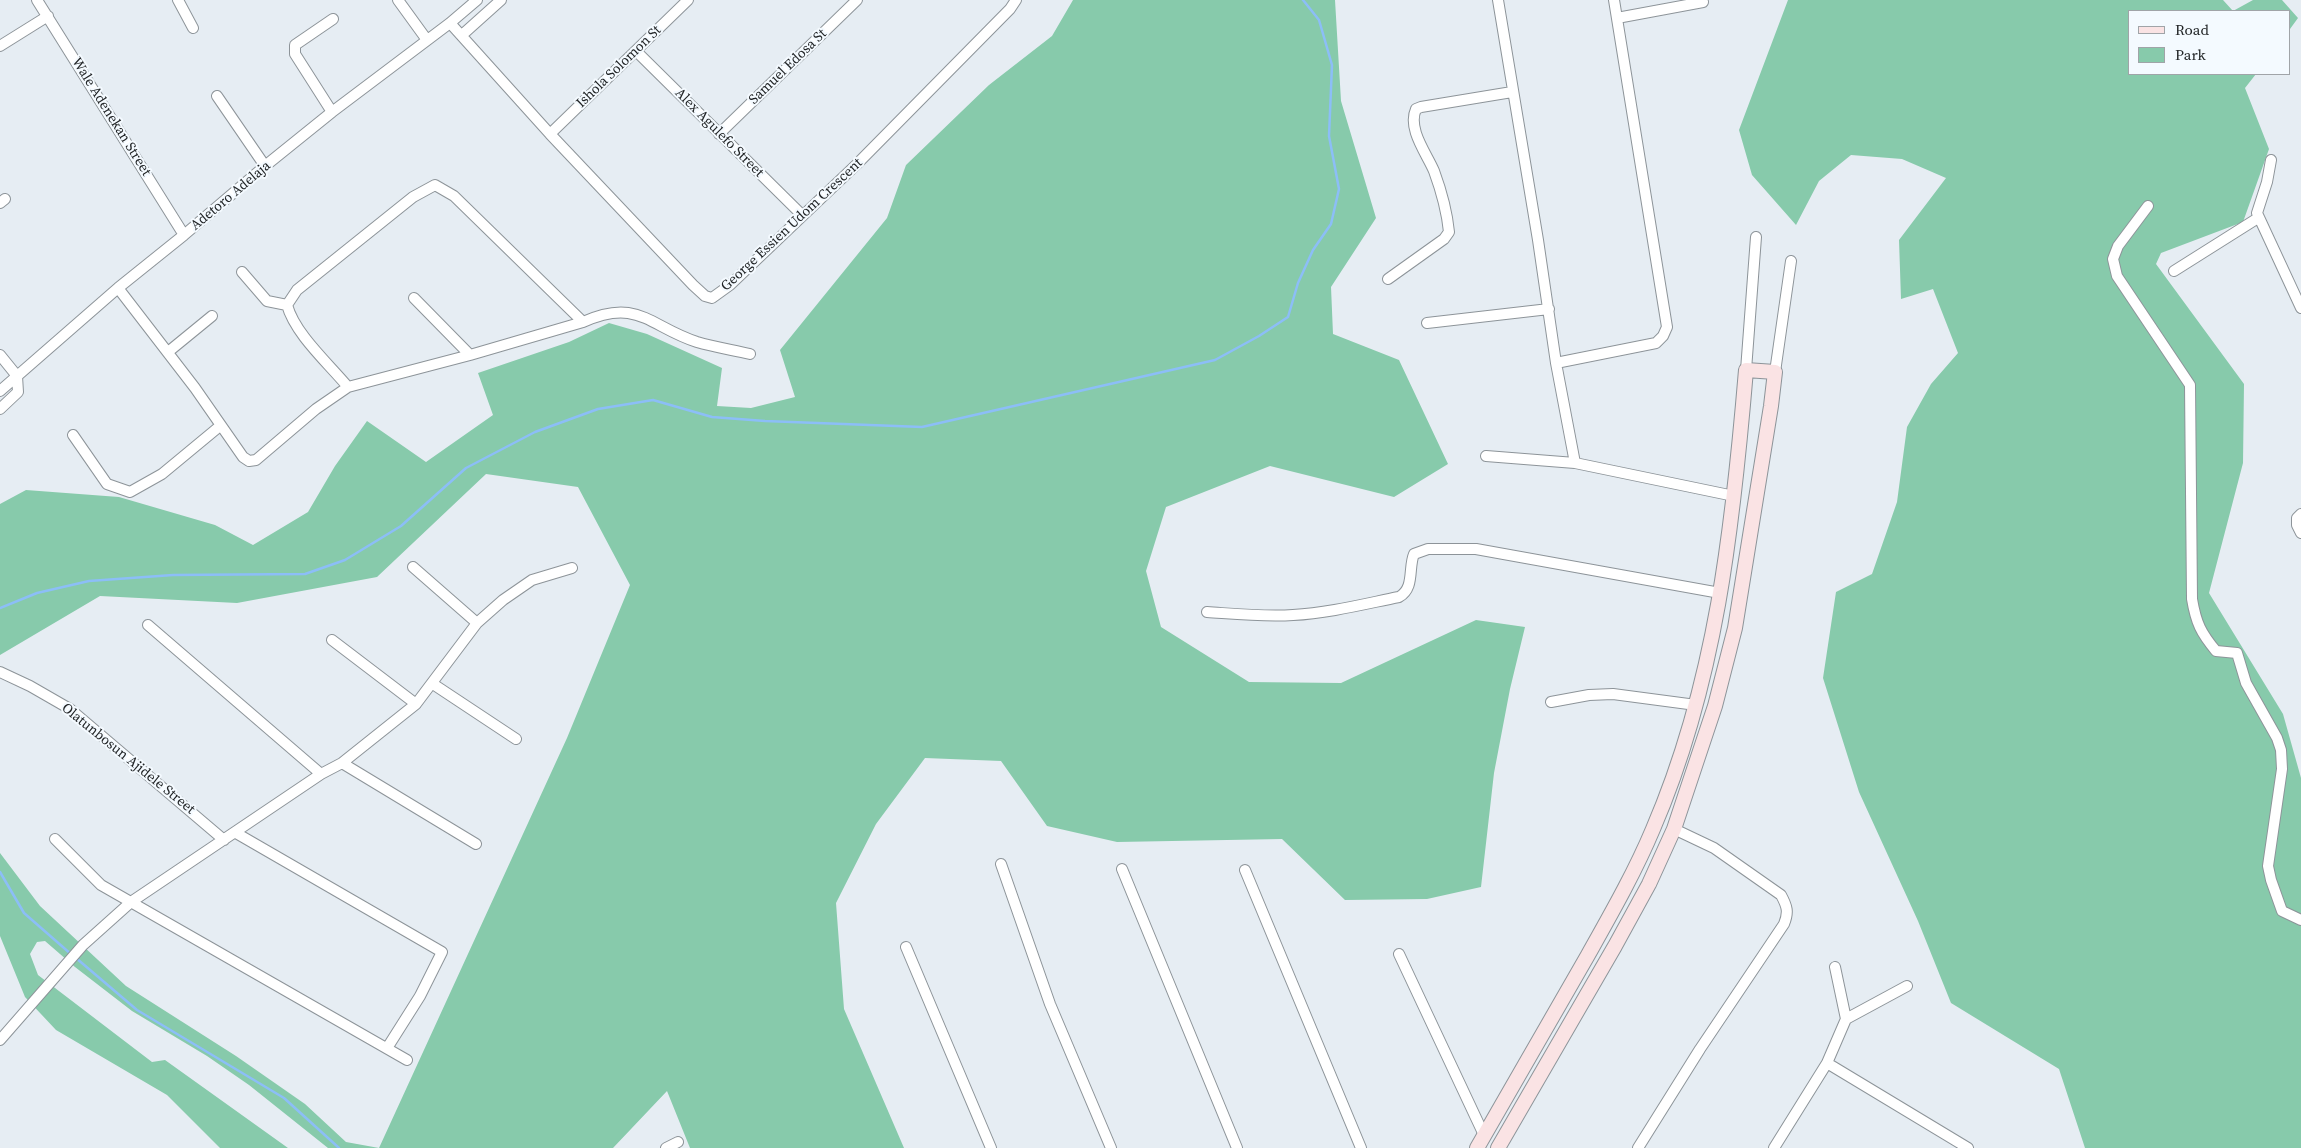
<!DOCTYPE html>
<html>
<head>
<meta charset="utf-8">
<style>
	body { margin:0 }
	#map { position:relative; width:2301px; height:1148px; overflow:hidden; background:#e6edf3; font-family:"Source Serif 4",serif }
	canvas { display:block }
	.legend { position:absolute; left:2128px; top:10px; width:162px; height:65px; box-sizing:border-box; background:#f4faff; border:1px solid #a0a4a8; margin:0; padding:6px 9px; list-style:none; font-size:15px; color:#212426 }
	.legend li { display:flex; align-items:center; gap:10px; height:25px }
	.legend b { width:25px; border:1px solid #a0a4a8 }
</style>
</head>
<body>
<div id="map">
<canvas width="2301" height="1148"></canvas>
<ul class="legend">
<li><b style="height:6px;background:#fae3e4"></b>Road</li>
<li><b style="height:14px;background:#87caab"></b>Park</li>
</ul>
</div>
<script>
const g = document.querySelector('canvas').getContext('2d');
g.lineJoin = 'round';
function paint(path, color) { g.fillStyle = color; g.fill(path, 'evenodd'); }
function trace(path, color, width, dash) { g.strokeStyle = color; g.lineWidth = width; g.lineCap = dash ? 'butt' : 'round'; g.setLineDash(dash || []); g.stroke(path); }
function label(font, color, halo, rows, align = 'center') {
  g.font = font + ' "Source Serif 4",serif'; g.lineWidth = 4; g.setLineDash([]); g.textBaseline = 'middle'; g.strokeStyle = halo; g.fillStyle = color; for (const [text, x, y, turn = 0] of rows) {
    g.save(); g.translate(x, y); g.rotate((+turn || 0) * Math.PI / 180); g.textAlign = isNaN(turn) ? turn : align; if (halo) g.strokeText(text, 0, 0); g.fillText(text, 0, 0); g.restore();
  }
}
paint(new Path2D(`
	M1073 0H1335L1341 101 1376 218 1331 287 1333 334 1399 360 1448 464 1394 497 1270 466 1166 507 1146 571 1161 627 1249 682 1341 683 1476 620 1525 627 1510 689 1494 773 1481 887 1427 899 1345 900 1282 839 1117 842 1047 826 1001 761 925 758 876 824 836 903 844 1009 904 1148H690L667 1091 613 1148H328L249 1085 207 1056 132 1011 75 967 45 941 37 942 30 954 38 975 152 1062 165 1060 288 1148H220L167 1095 56 1030 25 997 0 936V853L40 906 126 986 236 1056 305 1104 346 1142 379 1148 567 738 630 585 578 487 486 474 377 577 237 603 100 596 0 655V504L26 490 119 497 215 525 253 545 308 512 335 466 367 421 426 462 493 415 478 373 569 342 609 323 647 334 722 368 717 406 751 408 795 397 780 350 887 218 906 165 989 85 1052 36Z
	M1788 0H2223L2233 11H2130V74H2256L2245 88 2269 149 2243 222 2161 253 2156 264 2244 384 2243 463 2209 593 2283 714 2301 778V1148H2085L2059 1069 1951 1003 1918 921 1859 792 1823 678 1836 592 1872 574 1897 502 1907 427 1931 384 1958 353 1933 289 1901 299 1899 240 1946 178 1902 159 1851 155 1819 181 1796 225 1752 175 1739 130Z
	M2253 0H2282L2298 18 2290 29V11H2233Z`), '#87caab');
trace(new Path2D(`
	M0 608 37 593 89 581 173 575 305 574 345 560 401 526 466 468 535 432 598 409 653 400 712 417 765 421 922 427 1215 360 1259 336 1288 317 1298 283 1313 250 1331 224 1339 189 1329 136 1332 65 1319 20 1303 0
	M0 872 24 913 72 955
	M76 958 137 1010 284 1098 339 1148`), '#8cbef7', 2.5);
const street = new Path2D(`
	M37 0 184 235
	M178 0 193 28
	M398 0 427 40
	M1498 0 1538 240 1556 363 1575 463
	M1617 18 1703 2
	M450 23 550 134 693 285 705 296 712 298 730 285 857 164 1010 9 1016 0
	M462 35 501 0
	M0 46 48 16
	M636 51 802 215
	M217 96 265 166
	M332 112 295 54V45L333 19
	M550 134 688 0
	M719 134 857 0
	M2271 160 2267 182 2257 213 2301 308
	M0 203 5 199
	M2148 206 2118 246 2113 259 2117 276 2190 385 2192 599C2196 623 2201 633 2216 651L2237 653 2246 683 2277 738 2281 750 2282 769 2268 866 2271 880 2282 911 2301 920
	M2174 271 2258 218
	M242 272 267 301 287 305
	M1388 279 1444 239 1449 232C1447 212 1441 190 1434 171 1427 154 1407 129 1416 109L1421 107 1512 92
	M118 288 195 388 243 457 249 461 256 460 316 409 348 387 470 355 583 322
	M414 298 470 355
	M1427 323 1549 309
	M168 352 212 316
	M0 355 17 376
	M1556 363 1656 343 1663 336 1667 327 1614 0
	M1746 370 1756 237
	M1775 372 1791 261
	M348 387C328 363 295 334 287 305L297 290 413 197 435 185 454 196 583 322C638 297 650 327 697 342 714 347 733 350 750 354
	M0 391 118 288 184 235 265 166 332 112 450 23 477 0
	M0 409 18 392 17 376
	M73 435 107 484 130 492 162 474 220 426
	M1486 456 1575 463 1734 496
	M2301 514 2297 518V525L2301 533
	M413 567 477 623
	M1207 612C1236 614 1264 617 1293 615 1329 613 1364 604 1399 597 1415 588 1408 568 1414 554L1428 549H1476L1720 593
	M148 625 321 774
	M332 640 416 704
	M0 672 30 686 70 709 224 840
	M433 684 516 739
	M1551 702 1589 695 1613 694 1696 705
	M342 763 476 844
	M236 833 442 952 420 996 389 1045
	M55 839 101 885 407 1060
	M1001 864 1050 1004 1111 1148
	M1122 869 1237 1148
	M1245 870 1361 1148
	M906 947 991 1148
	M1399 954 1484 1135
	M1846 1019 1907 986
	M0 1040 83 945 131 902 321 774 342 763 416 704 477 623 503 600 532 580 572 568
	M1827 1063 1968 1148
	M666 1148 678 1142
	M1638 1148 1700 1049 1784 924C1789 912 1787 906 1781 895L1714 848 1674 829
	M1774 1148 1827 1063 1846 1019 1835 967`);
const secondary = new Path2D(`
	M1477 1148C1514 1084 1551 1020 1588 955 1611 914 1635 872 1653 829 1716 683 1733 526 1746 370L1775 372 1771 406 1735 628 1715 706 1674 829 1649 884 1615 946 1498 1148`);
trace(street, '#8d9499', 12);
trace(secondary, '#8d9499', 16);
trace(street, '#fff', 10);
trace(secondary, '#fae3e4', 14);
label('14px', '#212426', '#f4faff', [
	["Ishola Solomon St",619,67,-44],
	["Samuel Edosa St",788,67,-44],
	["Wale Adenekan Street",111,117,58],
	["Alex Agulefo Street",719,133,45],
	["Adetoro Adelaja",231,196,-40],
	["George Essien Udom Crescent",792,225,-43],
	["Olatunbosun Ajidele Street",128,759,39]
]);
</script>
</body>
</html>
